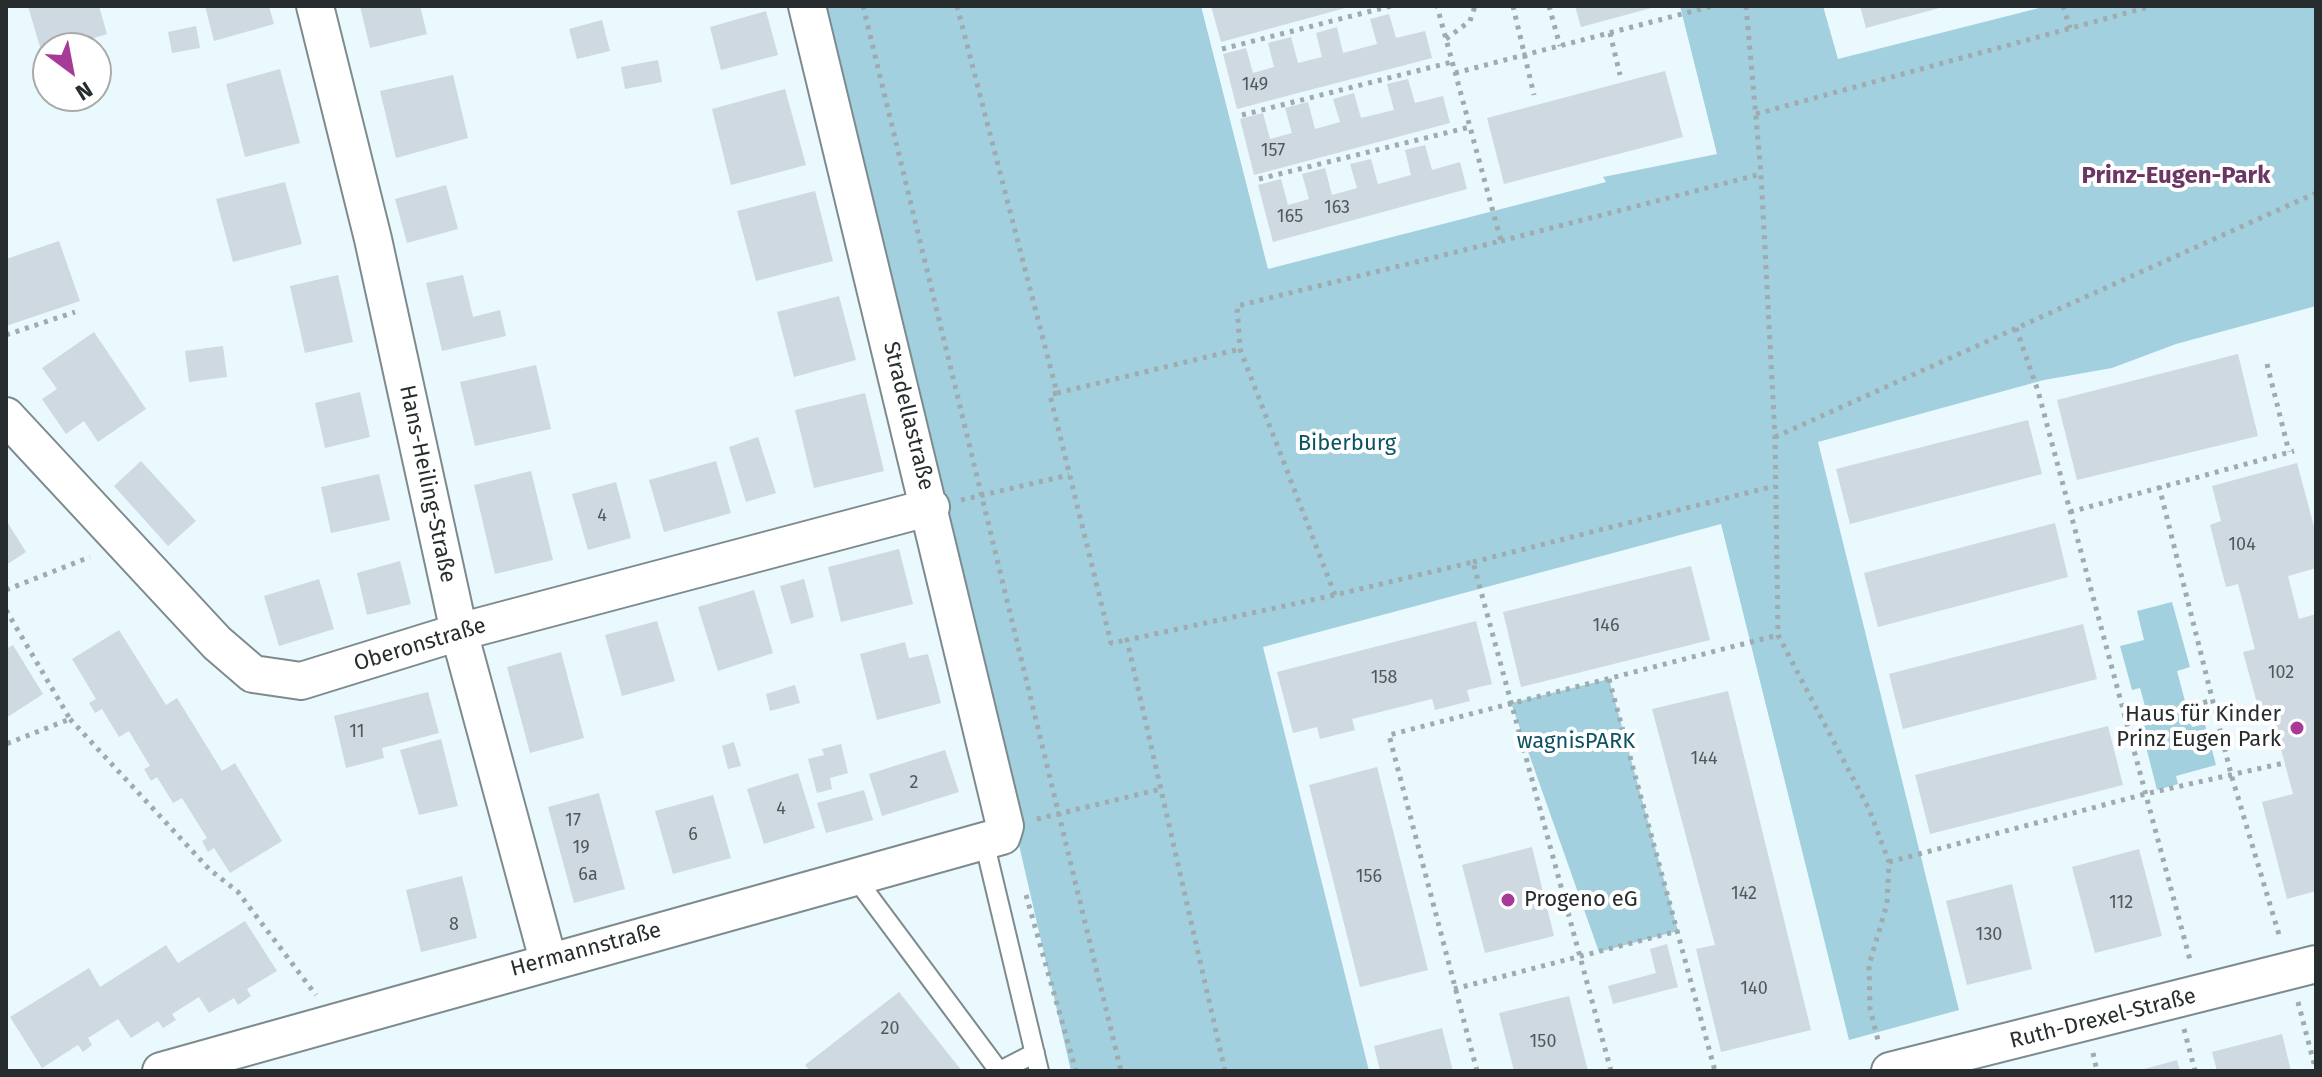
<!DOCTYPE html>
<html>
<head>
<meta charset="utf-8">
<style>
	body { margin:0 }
	#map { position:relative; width:2322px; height:1077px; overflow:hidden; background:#eaf9fd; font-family:"Fira Sans",sans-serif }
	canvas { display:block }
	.frame { position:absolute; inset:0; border:8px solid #272d2e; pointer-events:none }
	.north { position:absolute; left:32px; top:32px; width:80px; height:80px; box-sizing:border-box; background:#fff; border:2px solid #a9abab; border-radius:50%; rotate:148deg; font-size:22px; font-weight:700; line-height:32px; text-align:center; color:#272d2e }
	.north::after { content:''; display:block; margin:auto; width:28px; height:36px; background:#a73997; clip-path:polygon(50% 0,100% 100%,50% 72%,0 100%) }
</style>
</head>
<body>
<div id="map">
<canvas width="2322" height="1077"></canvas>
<div class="frame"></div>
<div class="north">N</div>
</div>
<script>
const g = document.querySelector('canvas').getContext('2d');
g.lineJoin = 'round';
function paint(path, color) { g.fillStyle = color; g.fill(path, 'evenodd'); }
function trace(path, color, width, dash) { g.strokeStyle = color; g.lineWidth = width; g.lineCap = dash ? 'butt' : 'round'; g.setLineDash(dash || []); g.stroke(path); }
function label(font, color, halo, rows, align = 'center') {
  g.font = font + ' "Fira Sans",sans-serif'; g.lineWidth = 8; g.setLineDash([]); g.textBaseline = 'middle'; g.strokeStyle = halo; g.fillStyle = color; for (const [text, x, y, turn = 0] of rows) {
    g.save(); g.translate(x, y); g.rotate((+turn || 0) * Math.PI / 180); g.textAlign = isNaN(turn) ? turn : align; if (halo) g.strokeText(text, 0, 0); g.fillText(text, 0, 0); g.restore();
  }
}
paint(new Path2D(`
	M826 6H1201L1268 269 1606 182 1603 177 1717 154 1680 6H1823L1838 59 2047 6H2316V306L2176 344 2112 368 2044 380 1818 442 1959 1010 1849 1040 1721 524 1263 647 1369 1071H1071Z
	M2172 602 2190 667 2177 671 2192 727 2205 724 2216 765 2176 776 2178 784 2157 790 2141 727 2150 724 2140 688 2132 690 2120 646 2144 640 2137 611Z
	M1609 679 1678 931 1599 952 1511 703Z`), '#a2d0de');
paint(new Path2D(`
	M28 6H99L107 34 61 48H48L42 54Z
	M205 6H269L274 24 214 41Z
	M360 6H420L427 34 370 48Z
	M1211 6H1348L1349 7 1221 42Z
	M1575 6H1655V7L1581 27Z
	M1860 6H1943V7L1866 28Z
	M766 11 778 55 721 70 710 27Z
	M1389 14 1396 38 1425 31 1432 58 1237 109 1223 54 1246 48 1253 73 1274 67 1268 43 1291 37 1298 63 1322 57 1316 33 1337 27 1343 53 1377 44 1370 19Z
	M602 20 610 51 577 59 569 29Z
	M196 26 200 48 172 53 168 32Z
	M658 60 662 82 625 89 621 67Z
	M280 69 300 143 245 157 226 84Z
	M1665 71 1683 137 1504 184 1487 118Z
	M453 75 468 138 396 158 380 91Z
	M1408 79 1415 103 1443 96 1450 123 1254 175 1240 119 1263 113 1270 139 1292 133 1285 108 1308 102 1315 129 1340 122 1333 99 1354 93 1361 118 1394 110 1387 84Z
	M785 89 806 165 731 185 712 109Z
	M1425 145 1432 170 1460 162 1467 189 1273 242 1258 185 1281 179 1288 205 1309 199 1302 174 1325 168 1332 195 1357 188 1350 164 1371 159 1378 184 1411 175 1405 150Z
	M285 182 302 244 233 262 216 199Z
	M446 185 458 229 407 243 395 199Z
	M815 191 833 261 756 281 737 211Z
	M59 241 80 301 6 326V259Z
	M338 275 353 342 305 353 290 286Z
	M463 275 473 317 500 310 506 336 442 351 426 283Z
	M839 296 856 360 794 377 777 312Z
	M94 332 146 409 98 442 84 421 66 434 42 399 57 389 42 368Z
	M223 346 227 377 189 382 185 351Z
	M2238 354 2258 436 2077 480 2057 400Z
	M536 365 551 429 475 446 460 382Z
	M360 392 370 437 325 448 315 403Z
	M865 393 884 471 814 488 795 410Z
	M2028 420 2042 474 1850 524 1836 469Z
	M758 437 776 493 746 502 729 447Z
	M141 461 196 521 168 546 114 486Z
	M716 461 731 513 664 532 649 480Z
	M2297 463 2316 534V568L2288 576 2299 619 2316 614V891L2287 899 2262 802 2293 794 2271 712 2260 714 2243 652 2255 649 2238 584 2226 587 2210 525 2221 521 2212 486Z
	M531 471 553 560 495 574 474 485Z
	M379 474 390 520 331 533 321 487Z
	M616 482 631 538 588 550 572 494Z
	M6 520 26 552 6 565Z
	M2055 523 2068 577 1878 627 1864 573Z
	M899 549 913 604 841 622 828 567Z
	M400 561 411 604 367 615 357 573Z
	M1691 566 1710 640 1521 687 1503 612Z
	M319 579 334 629 279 646 264 596Z
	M804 579 814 617 791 624 780 586Z
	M754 590 773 653 718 671 698 607Z
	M657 621 675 681 622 696 605 635Z
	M1476 621 1492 684 1467 690 1470 701 1435 710 1432 699 1352 719 1355 730 1320 739 1317 727 1293 733 1277 672Z
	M2083 624 2097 679 1903 729 1889 674Z
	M119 630 166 705 177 698 222 771 235 763 282 841 230 873 214 848 208 852 202 841 207 838 182 798 173 803 157 777 151 781 144 769 150 766 129 731 119 737 102 709 95 713 89 703 96 699 72 659Z
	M905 642 909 658 928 654 941 703 877 720 860 654Z
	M13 645 43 694 6 718V649Z
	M561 652 584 738 530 753 507 667Z
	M795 685 800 703 770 711 766 694Z
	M1728 691 1811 1030 1721 1052 1696 949 1715 945 1652 709Z
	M428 692 439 733 382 748 384 758 346 768 334 716Z
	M2108 726 2123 785 1930 834 1915 775Z
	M441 739 458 806 419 815 400 750Z
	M734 742 741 766 728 769 722 746Z
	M841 744 848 773 830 778 832 789 817 793 808 759 824 755 822 749Z
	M945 750 959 792 882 816 869 774Z
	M1377 767 1428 970 1360 987 1309 785Z
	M798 773 815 828 764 844 747 789Z
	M864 790 873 820 826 833 817 803Z
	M599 793 625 889 574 903 548 807Z
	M713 795 731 858 673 874 655 811Z
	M1532 847 1554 936 1485 953 1462 865Z
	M2139 849 2162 936 2095 953 2072 867Z
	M462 876 477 938 421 952 406 890Z
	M2012 884 2032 969 1967 985 1946 901Z
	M245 921 277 971 247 989 251 996 238 1005 234 998 209 1013 199 997 172 1014 176 1020 163 1028 158 1021 131 1038 118 1019 88 1038 92 1045 83 1052 78 1045 42 1068 10 1017 89 968 100 987 166 945 178 963Z
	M1667 944 1678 987 1613 1004 1608 986 1656 973 1650 949Z
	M899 992 962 1071H810L805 1065Z
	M1569 996 1588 1071H1514L1499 1013Z
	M1442 1028 1453 1071H1380L1374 1046Z
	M2282 1034 2291 1071H2217L2212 1052Z
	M2177 1060 2180 1071H2141V1070Z`), '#ced9e1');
const service = new Path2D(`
	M984 841 1039 1071
	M854 876 999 1071
	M1000 1071 1035 1053`);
const minor = new Path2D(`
	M315 6 373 239 459 632 548 960
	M6 416 217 643 253 674 301 681 459 632 931 507
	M161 1071 1002 836 1005 826 807 6
	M1890 1071 2316 964`);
trace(service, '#7d8b8f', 22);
trace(minor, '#7d8b8f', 40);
trace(new Path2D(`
	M863 6 1121 1071
	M957 6 1057 393 1050 395 1111 643 1127 640
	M1513 6 1534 95
	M1549 6 1560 46
	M1746 6 1761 174 1775 437 1778 635 1869 809 1889 862 1887 904 1869 965 1870 1009 1878 1040
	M2063 6 2070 28
	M1610 33 1620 75
	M1446 39 1470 21 1475 6
	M1222 49 1391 6
	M1455 73 1713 6
	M1756 114 2152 6
	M1242 115 1452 62
	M1259 179 1470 127
	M1501 241 1761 174
	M2016 328 2038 391 2190 960
	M6 335 75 312
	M2267 364 2289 452
	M1057 393 1240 349
	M1775 437 2316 193
	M2159 486 2231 774 2280 938
	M961 500 1069 475
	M2070 512 2294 451
	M1473 562 1774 486
	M6 590 90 557
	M1335 595 1240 349 1237 306 1501 241 1437 6
	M6 610 70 719 6 744
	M1609 679 1715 1071
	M70 719 209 869 238 892 316 995
	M2126 723 2213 700
	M1037 819 1161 789
	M1889 862 2145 794 2284 763
	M1026 895 1076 1071
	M1454 989 1678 931
	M2298 1002 2316 1071
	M2184 1029 2195 1071
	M2093 1053 2097 1071
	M1225 1071 1127 640 1335 595 1473 562 1611 1071
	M1477 1071 1389 735 1778 635`), '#9fabae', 5, [4, 6]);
trace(service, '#fff', 18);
trace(minor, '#fff', 36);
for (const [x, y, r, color] of [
	[2297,728,8,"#a73997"],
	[1508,900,8,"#a73997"]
]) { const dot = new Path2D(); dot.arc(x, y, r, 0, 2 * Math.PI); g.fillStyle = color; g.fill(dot); trace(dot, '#fff', 3); }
label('18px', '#51585b', null, [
	["149",1255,85],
	["157",1273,151],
	["163",1337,208],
	["165",1290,217],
	["4",602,516],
	["104",2242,545],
	["146",1606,626],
	["102",2281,673],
	["158",1384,678],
	["11",357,732],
	["144",1704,759],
	["2",914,783],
	["4",781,809],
	["17",573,821],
	["6",693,835],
	["19",581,848],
	["6a",588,875],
	["156",1369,877],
	["142",1744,894],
	["112",2121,903],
	["8",454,925],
	["130",1989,935],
	["140",1754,989],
	["20",890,1029],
	["150",1543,1042]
]);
label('22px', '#272d2e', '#fff', [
	["Stradellastraße",908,416,76],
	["Hans-Heiling-Straße",427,484,78],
	["Oberonstraße",420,645,-17],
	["Hermannstraße",586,950,-15],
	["Ruth-Drexel-Straße",2103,1019,-14]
]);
label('22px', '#0e5362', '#fff', [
	["Biberburg",1347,444],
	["wagnisPARK",1576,742]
]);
label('22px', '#272d2e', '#fff', [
	["Haus für Kinder",2281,715],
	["Prinz Eugen Park",2281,740],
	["Progeno eG",1524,900,"left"]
], 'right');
label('bold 24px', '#6d3563', '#fff', [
	["Prinz-Eugen-Park",2176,176]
]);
</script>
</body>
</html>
